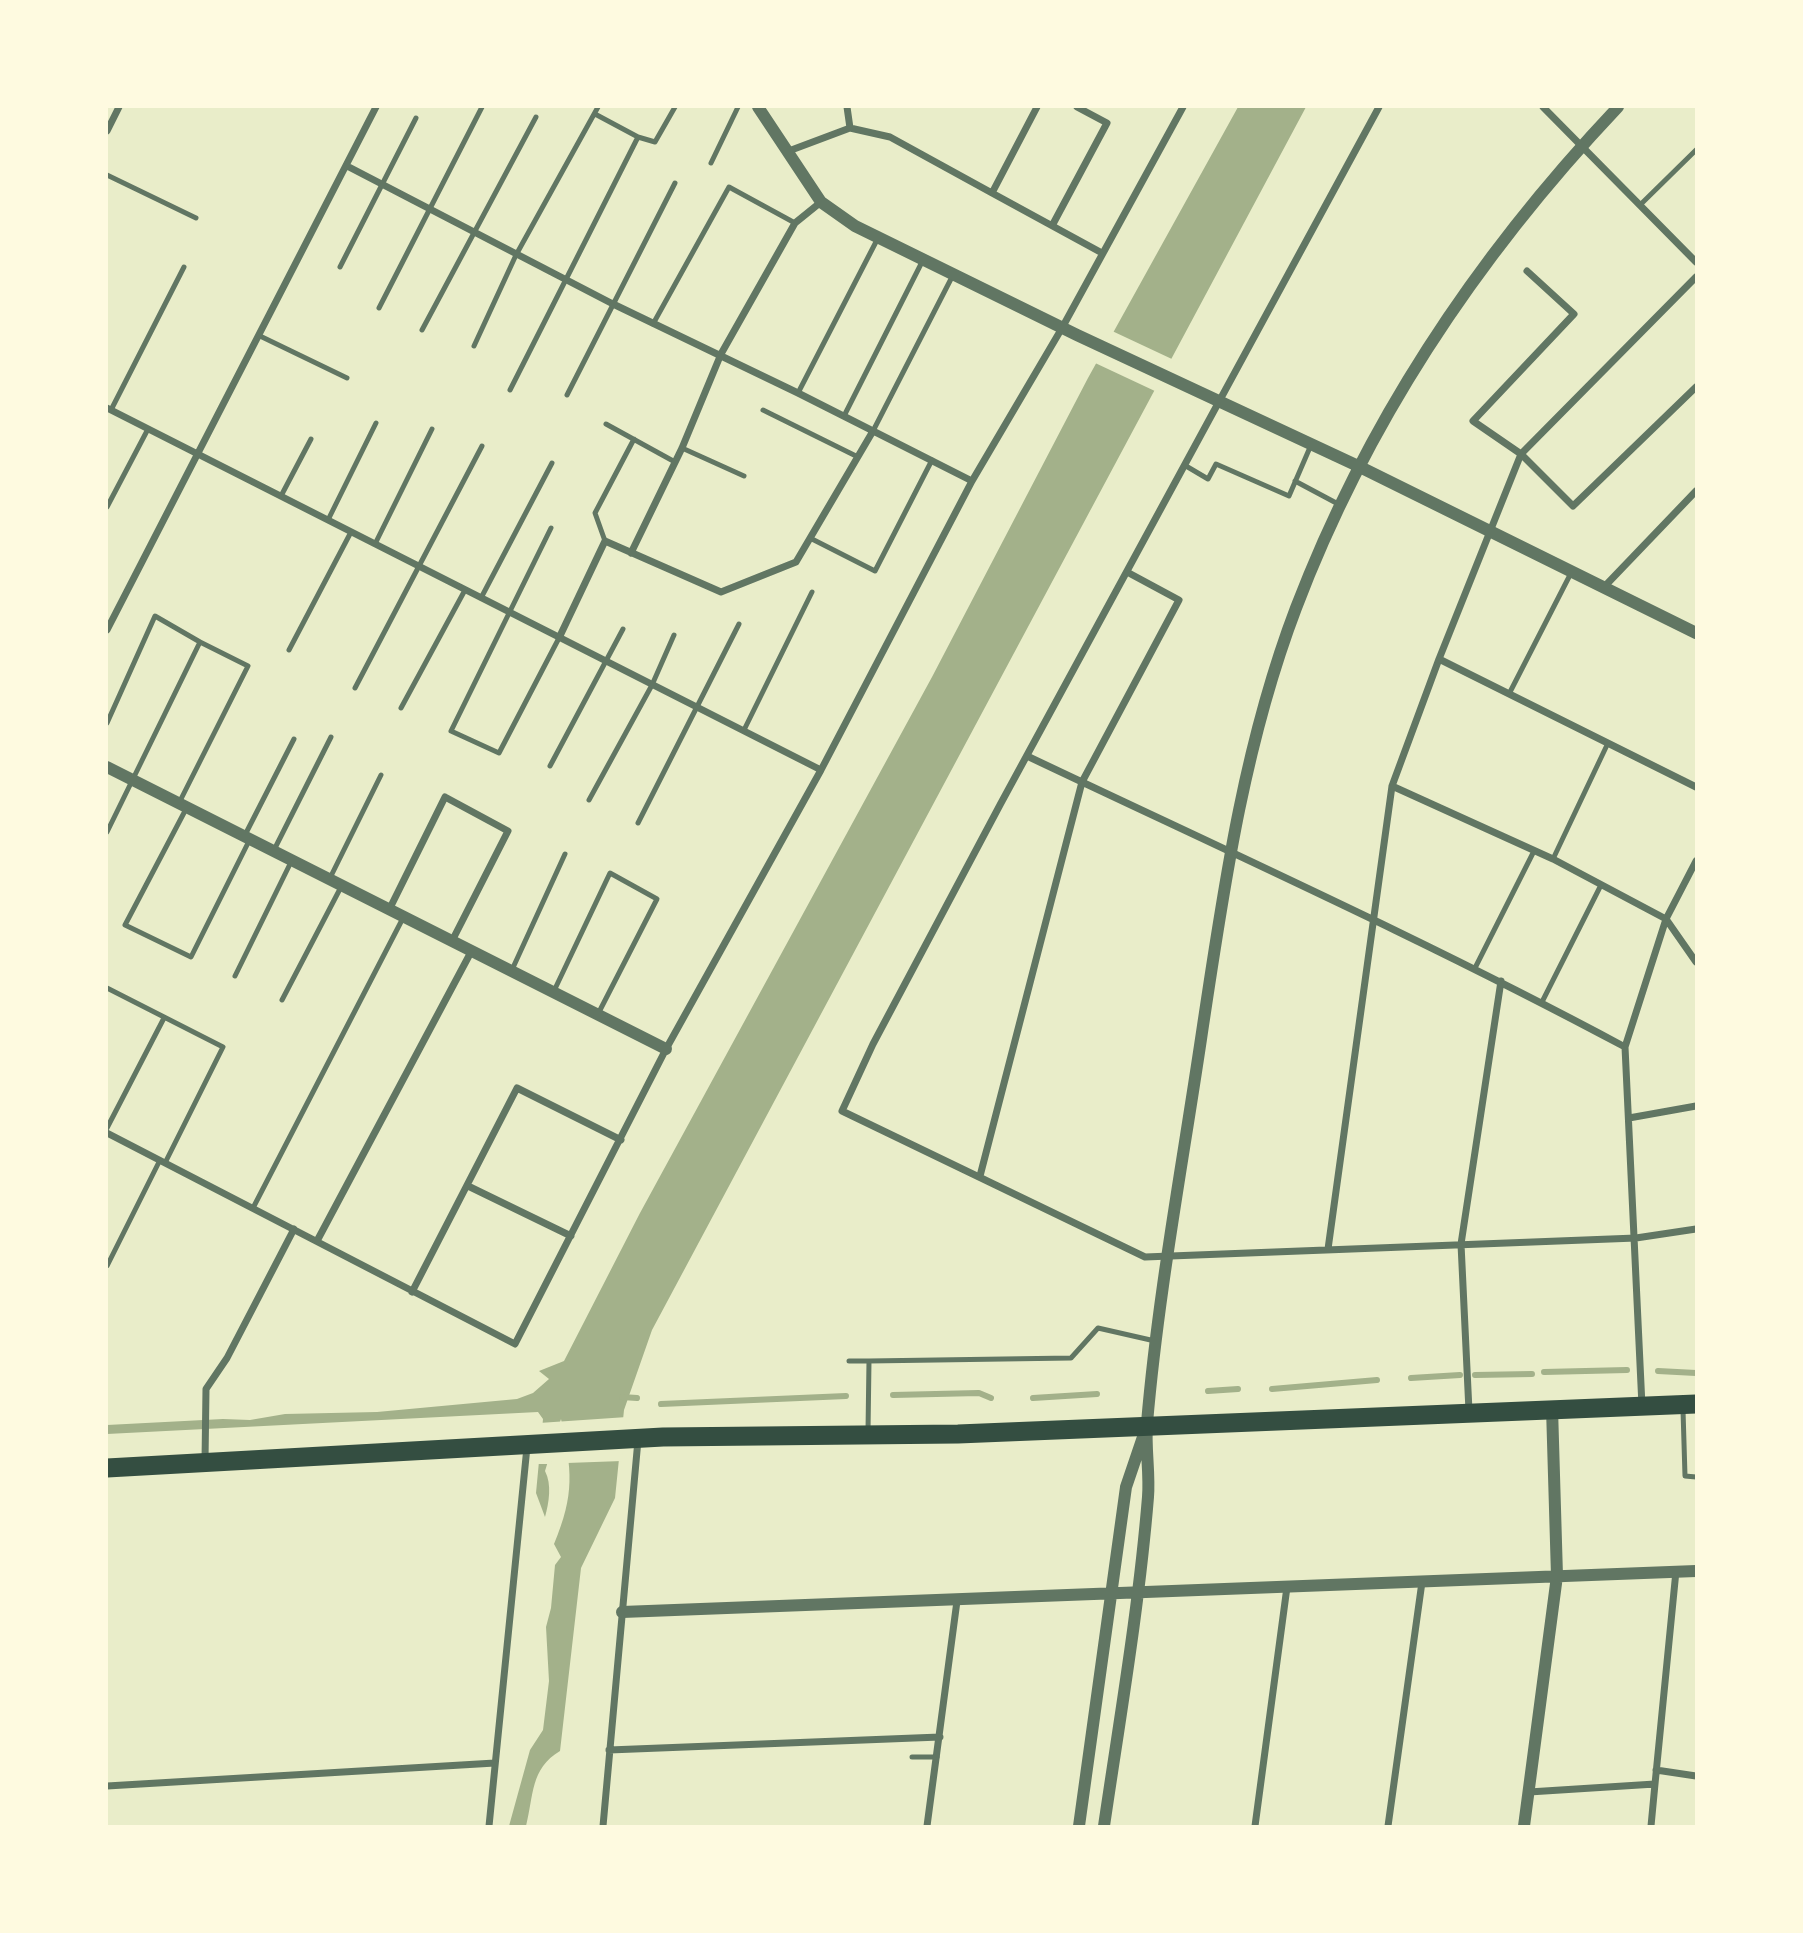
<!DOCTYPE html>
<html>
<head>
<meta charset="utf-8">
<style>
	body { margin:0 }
	#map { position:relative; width:1803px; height:1933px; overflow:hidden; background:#e9edc9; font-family:Roboto,sans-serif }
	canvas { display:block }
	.frame { position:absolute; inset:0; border:108px solid #fefae0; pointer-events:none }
</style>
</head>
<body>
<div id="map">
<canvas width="1803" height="1933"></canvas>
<div class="frame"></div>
</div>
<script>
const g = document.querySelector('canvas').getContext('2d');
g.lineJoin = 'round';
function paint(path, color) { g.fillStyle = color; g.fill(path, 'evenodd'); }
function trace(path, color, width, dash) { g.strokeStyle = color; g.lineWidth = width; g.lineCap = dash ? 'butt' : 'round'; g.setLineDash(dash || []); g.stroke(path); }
paint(new Path2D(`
	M1238 107H1306L652 1330 624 1410 615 1498 581 1568 560 1751C530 1769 534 1795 526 1826H509L530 1750 543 1730 549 1681 546 1627 551 1608 555 1565 561 1557 554 1544C575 1494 572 1470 561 1419L545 1471C552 1484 549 1503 545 1517L536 1493 543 1419 538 1412 107 1434V1425L223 1419 250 1420 285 1414 377 1412 517 1399 533 1393 549 1379 539 1371 564 1361 640 1213 932 677 1088 378Z`), '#a3b18a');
paint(new Path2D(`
	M1110 330 1174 360 1157 392 1093 362Z
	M627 1417 622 1461 567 1463 561 1432 551 1464H535L539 1423Z`), '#e9edc9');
trace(new Path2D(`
	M1658 1371 1696 1373
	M1544 1372 1627 1370
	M1475 1375 1532 1374
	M1411 1378 1460 1375
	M1272 1389 1377 1380
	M1208 1391 1238 1389
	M893 1395 979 1393 991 1398
	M622 1397 637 1398
	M1033 1398 1097 1394
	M661 1404 846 1396`), '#a3b18a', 6);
trace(new Path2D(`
	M595 114 638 137 655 142 675 107
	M711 163 738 107
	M107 175 196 218
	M1640 205 1696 150
	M340 267 416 118
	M379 308 482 107
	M653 324 729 187 795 223
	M422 330 536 117
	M260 336 347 378
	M474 346 516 255 598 107
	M510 390 638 137
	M798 393 878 238
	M567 395 675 183
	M111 410 184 267
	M763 410 858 457
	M844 416 923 260
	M606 424 675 462
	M873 431 953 275
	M682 448 744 476
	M1186 466 1208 479 1216 464 1289 496 1311 445
	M1295 481 1340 505
	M281 496 311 439
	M107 507 148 429
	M328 520 376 423
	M551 528 451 731 499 753 559 638
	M810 538 875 571 932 460
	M605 541 595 513 634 439
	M375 544 432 429
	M481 598 552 463
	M289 650 351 532
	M355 688 482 446
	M1509 694 1571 573
	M401 708 465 590
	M107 723 155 616 200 642 107 832
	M744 730 812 592
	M550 766 623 629
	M589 800 652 685 674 635
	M179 803 248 666 200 642
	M186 809 125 925 191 957 249 841
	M638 823 739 624
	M245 835 294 739
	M274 850 331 737
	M1553 859 1608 743
	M330 878 381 775
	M1475 968 1534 851
	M511 972 565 854
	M235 976 291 862
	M107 988 223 1047 165 1163
	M553 993 610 873 657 899 598 1014
	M282 1000 341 887
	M1542 1002 1601 885
	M107 1128 164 1018
	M253 1208 403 918
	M107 1266 160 1160
	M849 1361H869L868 1431
	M869 1361 1071 1358 1098 1328 1155 1341
	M1683 1410 1685 1476 1696 1477
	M912 1757H937`), '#617663', 5);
trace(new Path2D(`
	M847 107 850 128
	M1037 107 992 193 1102 253
	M1379 107 1001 803 873 1044 842 1111 1145 1257 1636 1238 1696 1229
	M1543 107 1696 262
	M107 131 119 107
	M786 152 850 128 890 137 992 193
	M347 166 611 303 798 393 972 481
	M1053 224 1107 123 1077 107
	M1527 271 1574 314 1473 421 1521 454 1573 506 1696 387
	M107 408 821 770
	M631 553 682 448 721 354 795 223 821 202
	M1605 586 1696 491
	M107 630 376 107
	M559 638 605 541 721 592 796 562 873 431
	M1439 659 1696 787
	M1027 756C1227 851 1429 942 1625 1047
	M1392 786 1553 859 1666 919 1696 962
	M389 910 445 797 508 831 452 941
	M1629 1118 1696 1106
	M107 1133 515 1344 666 1049 821 770 972 481 1062 328 1183 107
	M980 1176 1082 782 1179 600 1127 572
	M468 1186 571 1236
	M317 1241 471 952
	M1328 1249 1392 786 1439 659 1521 454 1696 277
	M412 1292 517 1088 621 1140
	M1642 1406 1625 1047 1666 919 1696 861
	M1469 1411 1461 1244 1501 981
	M205 1461 206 1389 227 1358 294 1229
	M609 1750 940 1737
	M1656 1770 1696 1776
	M1655 1784 1676 1571
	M107 1786 495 1763
	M1529 1792 1655 1784 1651 1826
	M489 1826 527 1447
	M603 1826 638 1440
	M927 1826 957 1601
	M1255 1826 1287 1587
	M1388 1826 1422 1582`), '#617663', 7);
trace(new Path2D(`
	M758 107 821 202 855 226 1077 335 1358 466 1696 633
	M107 767 666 1049
	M622 1612 1696 1571
	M1079 1826 1126 1487 1143 1437
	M1104 1826C1120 1717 1139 1607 1148 1497 1150 1473 1145 1448 1147 1423 1158 1295 1182 1167 1201 1039 1223 893 1243 747 1296 608 1368 419 1480 253 1618 107
	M1524 1826 1557 1576 1552 1408`), '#617663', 12);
trace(new Path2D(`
	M107 1468 663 1437 958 1434 1696 1404`), '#344e41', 19);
</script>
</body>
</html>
